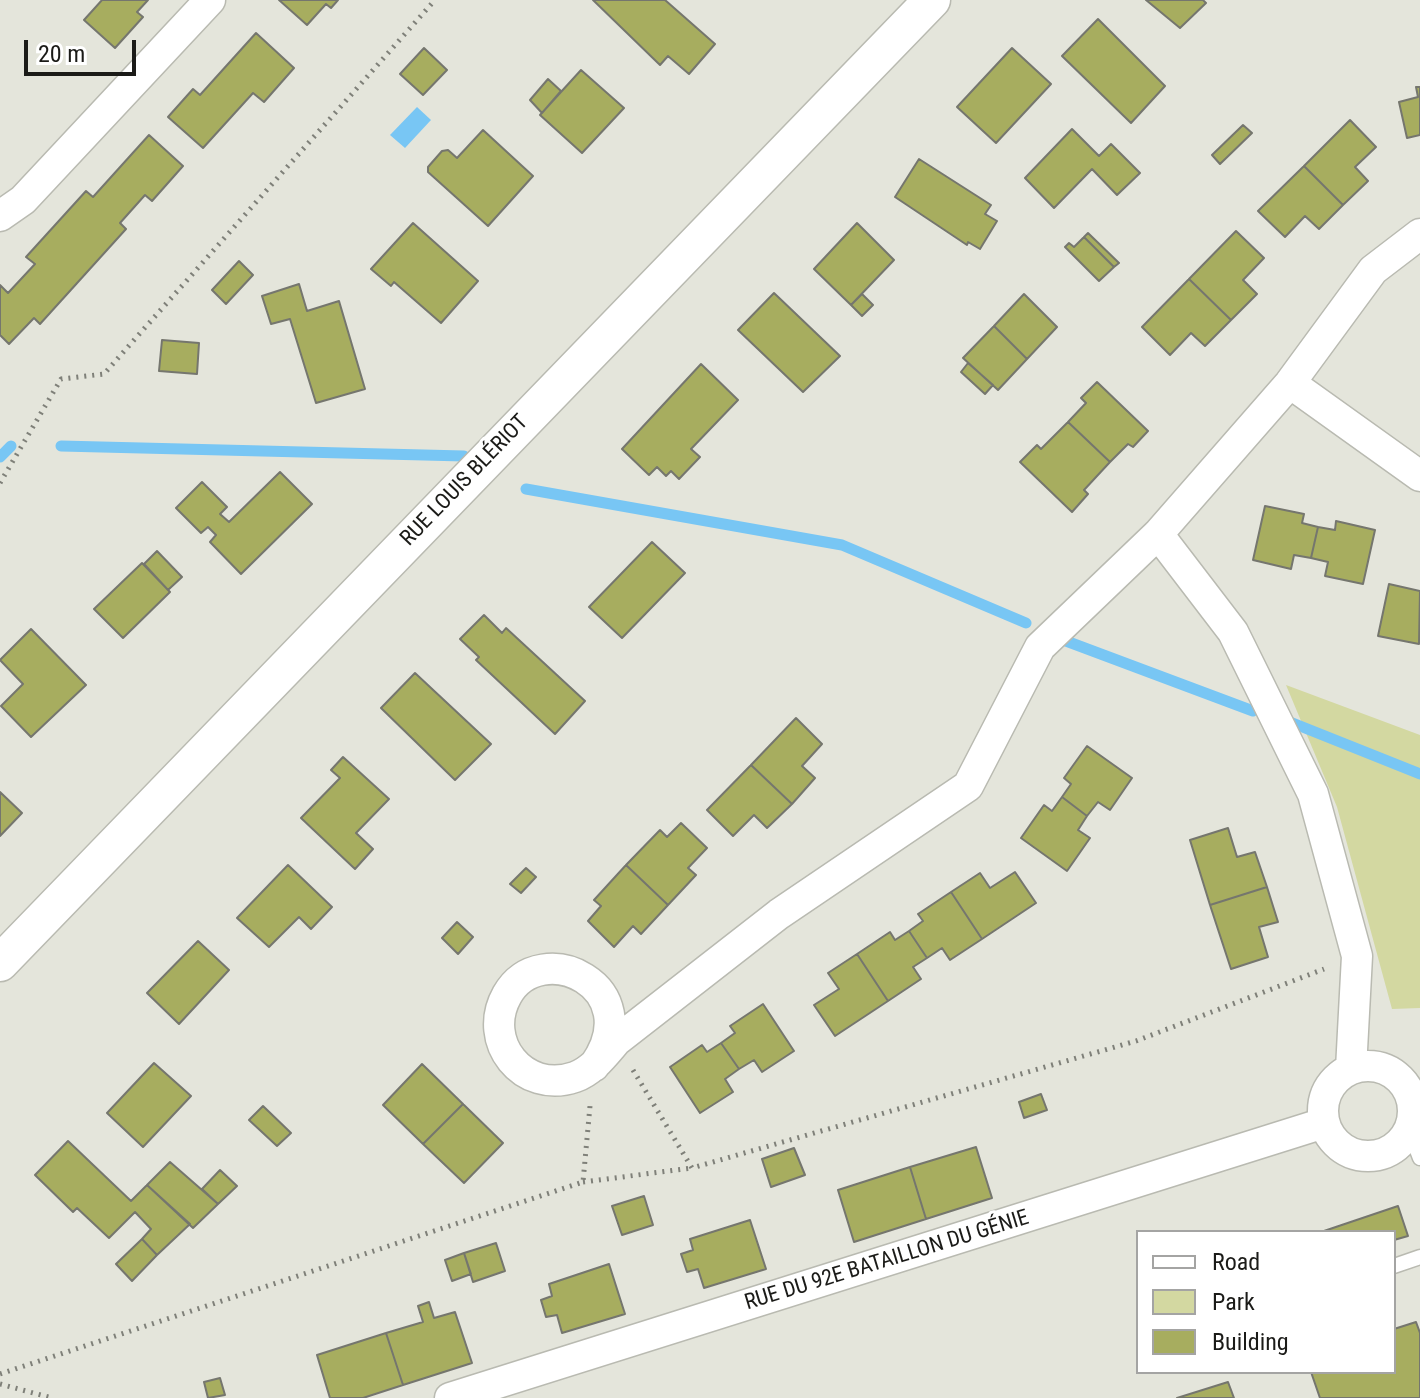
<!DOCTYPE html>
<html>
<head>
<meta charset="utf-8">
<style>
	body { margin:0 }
	#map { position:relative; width:1420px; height:1398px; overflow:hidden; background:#e4e5db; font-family:"Roboto Condensed",sans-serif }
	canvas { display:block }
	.legend { position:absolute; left:1136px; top:1230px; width:260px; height:144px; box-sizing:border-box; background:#fff; border:2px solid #a4a4a3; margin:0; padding:10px 14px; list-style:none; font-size:24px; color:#1b1b18 }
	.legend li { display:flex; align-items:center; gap:16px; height:40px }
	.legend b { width:40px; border:2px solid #a4a4a3 }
	.scale { position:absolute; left:24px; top:40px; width:112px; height:36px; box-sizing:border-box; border:4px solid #1b1b18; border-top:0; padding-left:10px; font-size:24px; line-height:28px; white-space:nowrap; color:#1b1b18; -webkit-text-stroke:6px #fff; paint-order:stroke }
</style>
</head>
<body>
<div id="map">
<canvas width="1420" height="1398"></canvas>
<ul class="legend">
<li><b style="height:10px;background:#fff"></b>Road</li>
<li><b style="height:22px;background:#d3d8a1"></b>Park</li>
<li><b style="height:22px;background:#a7ad5f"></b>Building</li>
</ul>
<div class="scale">20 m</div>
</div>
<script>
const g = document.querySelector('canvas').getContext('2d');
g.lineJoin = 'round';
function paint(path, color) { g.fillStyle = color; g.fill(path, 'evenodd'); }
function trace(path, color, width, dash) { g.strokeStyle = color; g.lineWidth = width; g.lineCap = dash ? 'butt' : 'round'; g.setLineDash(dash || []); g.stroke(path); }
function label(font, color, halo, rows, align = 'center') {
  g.font = font + ' "Roboto Condensed",sans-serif'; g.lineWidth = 6; g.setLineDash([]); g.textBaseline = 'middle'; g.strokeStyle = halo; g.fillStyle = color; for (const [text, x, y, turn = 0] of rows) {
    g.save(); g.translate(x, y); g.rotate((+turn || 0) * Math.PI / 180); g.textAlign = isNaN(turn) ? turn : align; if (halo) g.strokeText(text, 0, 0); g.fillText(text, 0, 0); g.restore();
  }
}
paint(new Path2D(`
	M1286 685 1420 735V1008L1392 1009 1337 807Z`), '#d3d8a1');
paint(new Path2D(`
	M417 107 431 120 405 148 390 135Z`), '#78c6f4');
trace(new Path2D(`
	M61 446 464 456
	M0 457 11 446
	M526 489 842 545 1026 623
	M1066 641 1253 711
	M1290 722 1420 774`), '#78c6f4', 11);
const building = new Path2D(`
	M102 0H148L137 12 143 17 115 48 84 20Z
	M279 0H338L331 8 326 4 307 25Z
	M593 0H665L715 44 689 74 668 56 660 65Z
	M1146 0H1203L1206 3 1180 28Z
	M1098 19 1165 86 1131 123 1062 56Z
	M256 33 294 68 264 102 253 93 203 148 168 117 193 89 200 95Z
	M424 48 447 70 423 95 400 74Z
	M1012 48 1051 84 996 143 957 107Z
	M581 70 624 108 582 153 540 115Z
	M548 79 561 91 542 113 530 100Z
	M1416 87H1420V135L1407 138 1399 102 1418 97Z
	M1350 120 1376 147 1355 167 1368 181 1343 205 1304 166Z
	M1243 125 1252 133 1220 164 1212 155Z
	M1072 129 1099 156 1111 144 1140 173 1117 195 1092 169 1054 208 1025 178Z
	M483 130 533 176 488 226 428 172V167L442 151 448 150 457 158Z
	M149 135 183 166 152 201 145 195 120 223 126 229 40 324 34 318 9 344 0 335V285L8 293 35 264 26 257 86 191 93 197Z
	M919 159 991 205 985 214 997 221 980 249 968 242 967 245 895 197Z
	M1304 166 1343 205 1319 229 1305 216 1285 237 1258 211Z
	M413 223 478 281 441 323 394 282 391 286 371 269Z
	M857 223 894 260 851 305 814 269Z
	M1236 231 1264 258 1243 280 1257 294 1231 320 1189 279Z
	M1088 233 1119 263 1114 267 1084 237Z
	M1084 237 1114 267 1099 281 1065 247 1069 243 1074 247Z
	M239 261 253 275 226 304 212 290Z
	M1189 279 1231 320 1205 346 1191 333 1170 355 1142 327Z
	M299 284 307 311 339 301 365 389 316 403 290 319 271 324 262 296Z
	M774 293 840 356 803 392 738 330Z
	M862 294 873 305 862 316 851 305Z
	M1024 294 1057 327 1027 359 994 326Z
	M994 326 1027 359 998 390 963 358Z
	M162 340 199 343 197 374 159 371Z
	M968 363 993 385 985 394 961 372Z
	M701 364 738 400 691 449 700 457 679 479 671 471 666 476 657 467 649 475 622 449Z
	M1097 382 1148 431 1133 447 1128 444 1110 462 1068 422 1086 403 1081 398Z
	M1068 422 1110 462 1084 490 1088 494 1072 512 1020 462 1037 445 1041 449Z
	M280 472 312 504 241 574 210 542 216 535 208 527 201 533 176 508 202 482 227 507 220 514 229 522Z
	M1265 506 1304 514 1302 523 1318 527 1311 558 1294 555 1291 569 1253 560Z
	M1336 521 1375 530 1363 584 1325 576 1328 562 1311 558 1318 527 1335 530Z
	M652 542 685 573 622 638 589 607Z
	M157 551 182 577 168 590 144 564Z
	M142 563 170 592 123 638 94 609Z
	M1389 584 1420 591 1419 644 1378 636Z
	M484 615 502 633 506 628 585 701 555 734 476 660 479 657 460 639Z
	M31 629 86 685 31 737 1 706 23 684 0 660Z
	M415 673 491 744 455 780 381 708Z
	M796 718 822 744 802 766 815 778 792 804 751 765Z
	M1087 746 1132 778 1110 810 1098 802 1087 816 1062 797 1071 784 1064 778Z
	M343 757 389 799 356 833 373 849 355 869 301 818 340 778 331 770Z
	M751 765 792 804 767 828 754 815 733 836 707 810Z
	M0 792 22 813 0 836Z
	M1062 797 1087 816 1078 830 1090 838 1067 871 1021 838 1044 805 1052 811Z
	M681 823 707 848 688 868 696 875 668 905 626 865 660 830 667 837Z
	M1228 828 1237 857 1255 852 1267 887 1210 905 1190 840Z
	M288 865 332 907 311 929 299 917 269 947 237 918Z
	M626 865 668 905 641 934 633 926 614 947 588 921 601 906 594 900Z
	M526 868 536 877 521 893 510 884Z
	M1015 872 1036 903 982 939 951 892 980 873 990 888Z
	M1267 887 1278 922 1259 927 1268 957 1231 969 1210 905Z
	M951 892 982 939 950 960 942 948 927 958 909 931 923 921 918 914Z
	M457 922 473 937 458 954 442 938Z
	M909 931 927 958 913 967 921 979 888 1001 857 954 890 932 895 940Z
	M198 941 229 970 179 1024 147 993Z
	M857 954 888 1001 835 1036 814 1005 839 989 828 973Z
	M763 1004 794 1051 762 1072 754 1060 739 1069 721 1043 735 1033 730 1026Z
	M721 1043 739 1069 725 1079 733 1092 700 1113 670 1067 702 1045 707 1052Z
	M154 1063 191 1096 143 1147 107 1113Z
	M422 1064 463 1104 423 1144 383 1105Z
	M1041 1094 1047 1110 1024 1118 1019 1102Z
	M463 1104 503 1143 464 1183 423 1144Z
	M263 1106 291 1133 277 1146 249 1120Z
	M68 1141 131 1201 147 1185 190 1224 157 1255 142 1239 151 1229 135 1212 109 1238 77 1208 73 1212 35 1175Z
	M976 1147 992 1198 926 1219 910 1167Z
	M794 1148 805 1175 771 1187 762 1159Z
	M170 1162 218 1204 193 1228 147 1185Z
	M910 1167 926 1219 854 1242 838 1190Z
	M220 1170 237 1186 218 1204 202 1189Z
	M644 1196 653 1225 622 1235 612 1206Z
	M1398 1206 1408 1236 1394 1240V1232H1321Z
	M750 1220 766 1269 704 1288 698 1269 687 1272 681 1254 693 1250 690 1239Z
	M142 1239 157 1255 132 1281 116 1264Z
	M496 1243 505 1271 473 1282 464 1253Z
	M464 1253 471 1274 452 1281 445 1260Z
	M609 1264 625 1314 562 1333 557 1315 546 1317 541 1300 552 1296 549 1284Z
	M429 1302 434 1318 455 1312 472 1363 403 1385 386 1333 423 1322 418 1306Z
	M1416 1322 1420 1333V1398H1320L1311 1372H1394V1329Z
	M386 1333 403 1385 363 1398H330L317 1355Z
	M220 1378 225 1395 208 1398 204 1382Z
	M1228 1382 1234 1398H1177Z`);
paint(building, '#a7ad5f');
trace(building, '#75766e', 2);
const service = new Path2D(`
	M1409 1129 1420 1158
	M1394 1266 1420 1257`);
const minor = new Path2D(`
	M0 216 23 200 210 0
	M1290 383 1420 476
	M1158 534 1233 632 1313 794 1357 956 1351 1069
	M594 1066C650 987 541 935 507 995 481 1041 523 1095 575 1077 592 1071 604 1055 616 1041L779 914 968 786 1040 647 1158 534 1290 383 1373 270 1420 234
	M1323 1111a45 45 0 1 1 90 0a45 45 0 1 1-90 0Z
	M450 1398 1324 1123`);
const tertiary = new Path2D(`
	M0 963 932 0`);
trace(service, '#b9bab1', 17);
trace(minor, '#b9bab1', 33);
trace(tertiary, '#b9bab1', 39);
trace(new Path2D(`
	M0 483 61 379 104 374 435 0
	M633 1070 692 1168 1136 1041 1324 969
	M583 1182 692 1168
	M0 1374 583 1182 590 1106
	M0 1384 52 1398`), '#7f8079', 5, [2, 6]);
trace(service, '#fff', 14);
trace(minor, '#fff', 30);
trace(tertiary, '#fff', 36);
label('22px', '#1b1b18', '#fff', [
	["RUE LOUIS BLÉRIOT",465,481,-46],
	["RUE DU 92E BATAILLON DU GÉNIE",887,1261,-17]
]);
</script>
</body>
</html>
